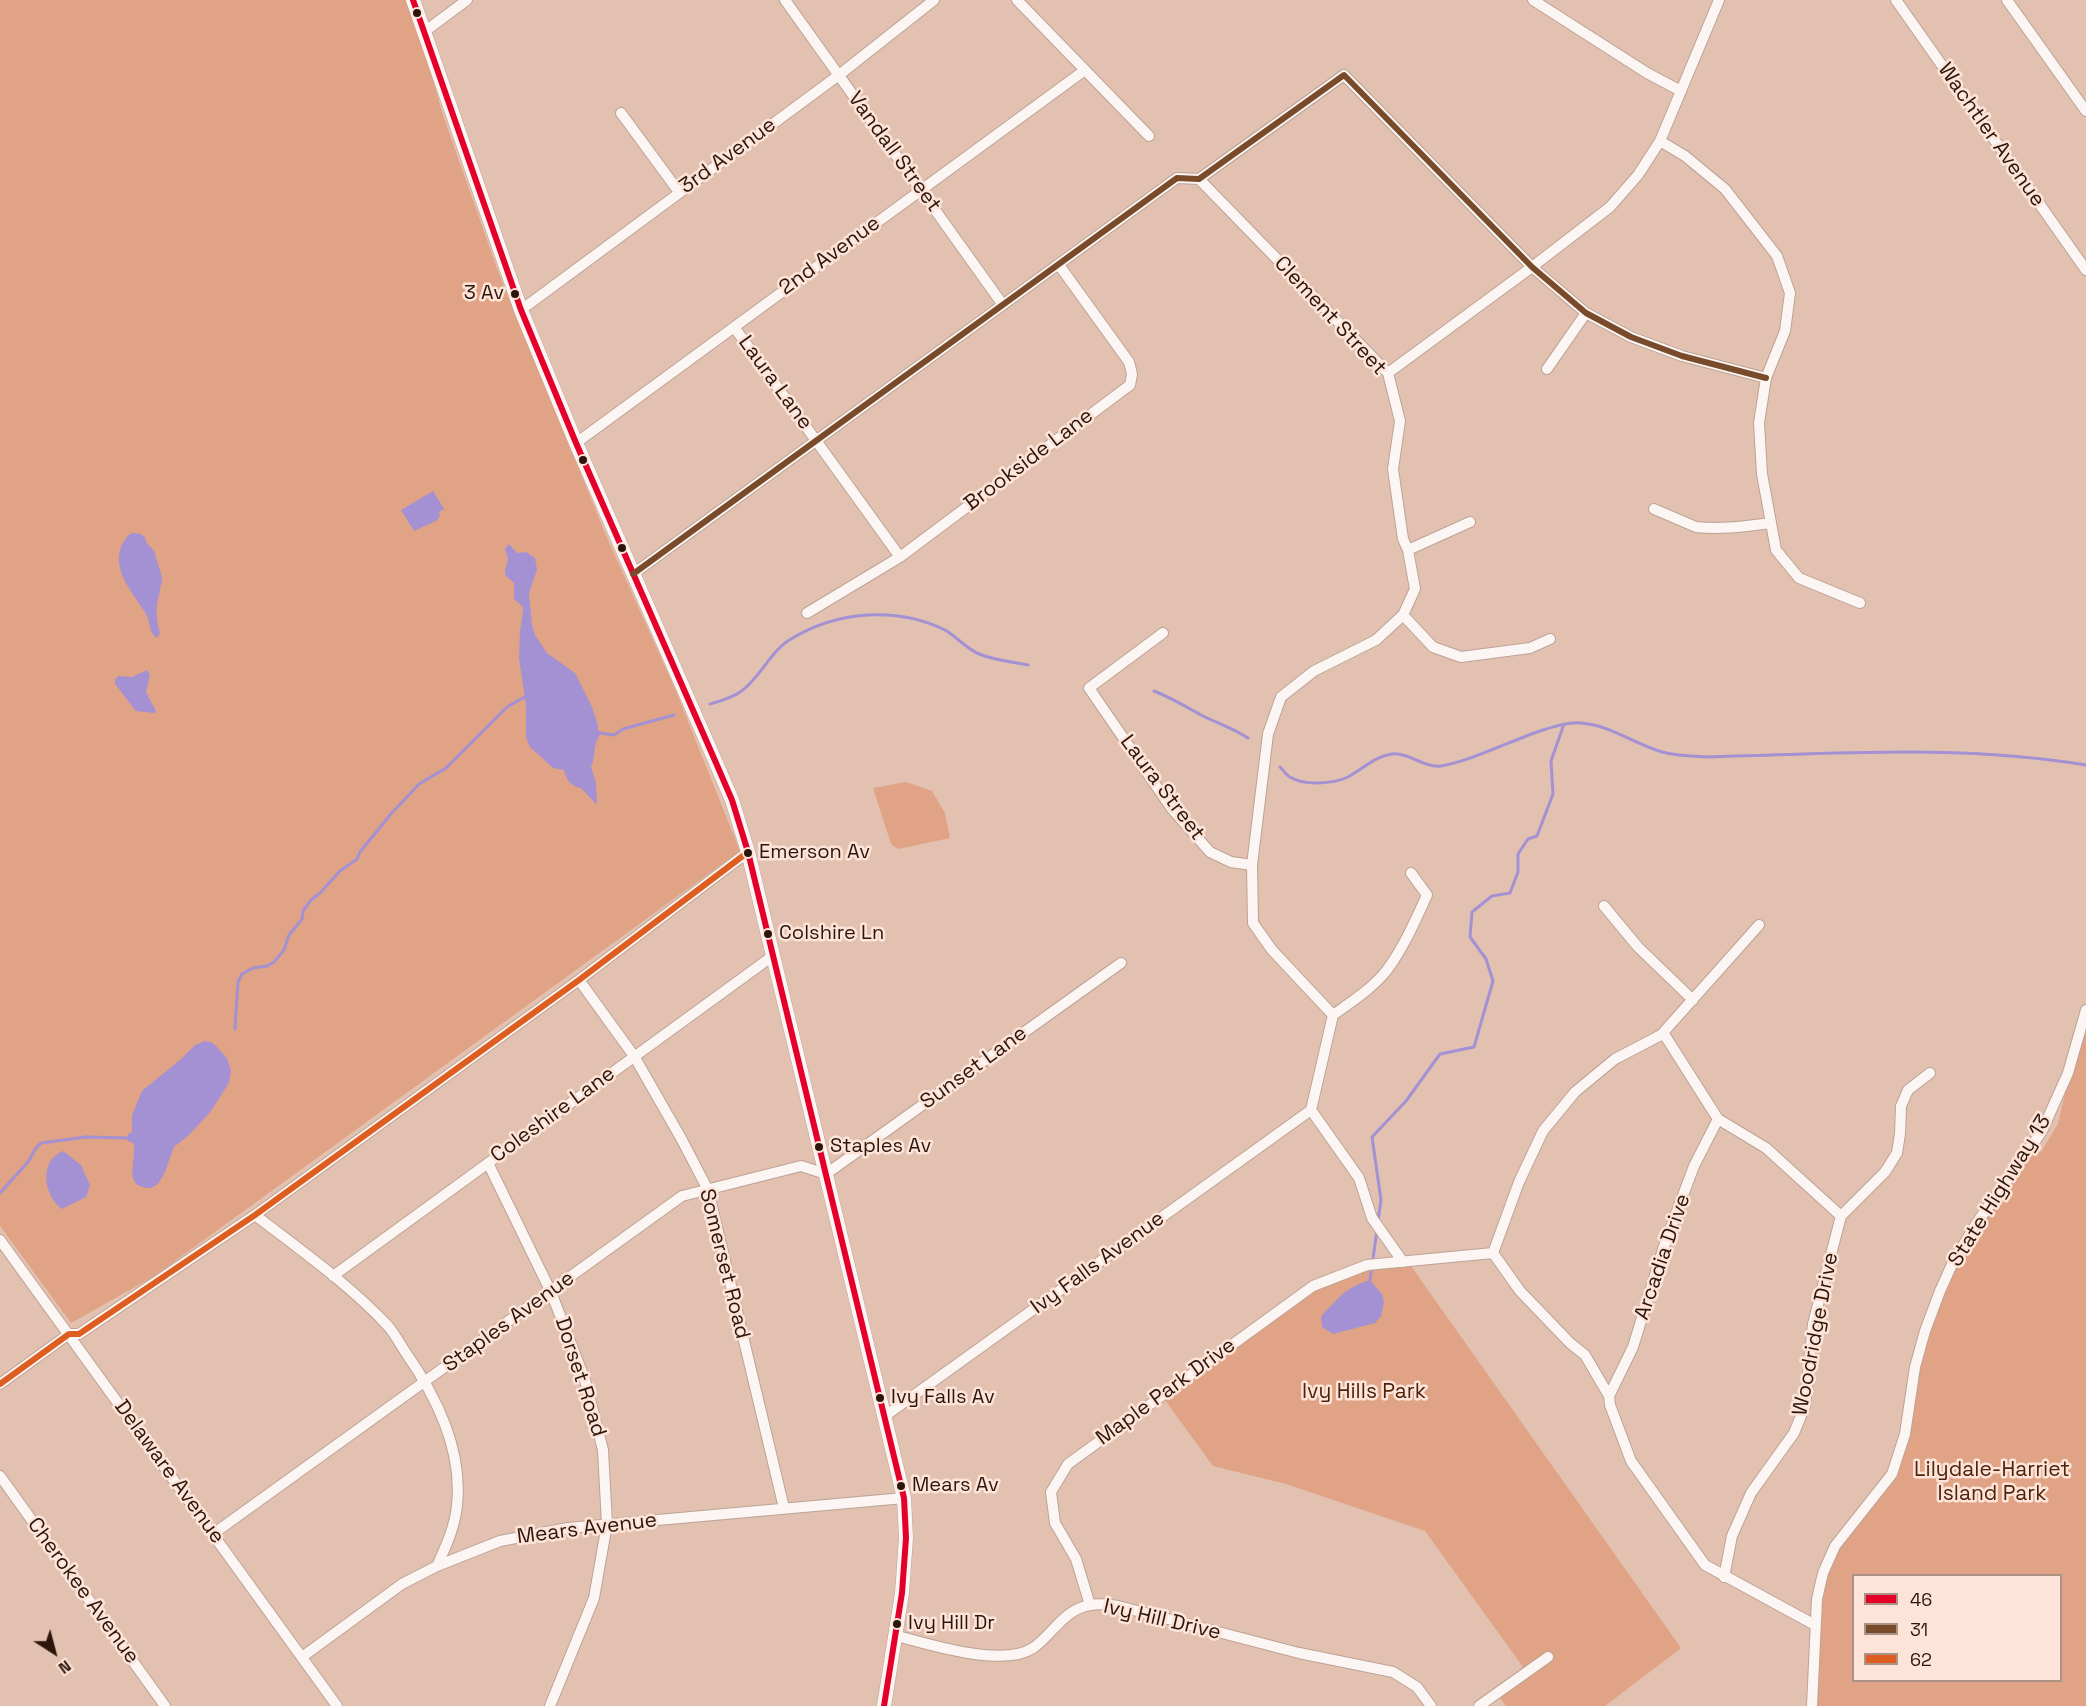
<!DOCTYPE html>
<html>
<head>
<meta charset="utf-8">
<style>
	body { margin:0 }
	#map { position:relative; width:2086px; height:1706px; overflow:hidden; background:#e3c1b1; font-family:"Space Grotesk",sans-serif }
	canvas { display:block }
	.legend { position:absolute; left:1852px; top:1574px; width:210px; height:108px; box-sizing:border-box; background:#fee4d8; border:2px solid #aa9286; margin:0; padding:8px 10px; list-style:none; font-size:18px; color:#2c160b }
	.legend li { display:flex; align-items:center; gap:12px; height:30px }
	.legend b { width:30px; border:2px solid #aa9286 }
	.north { position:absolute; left:24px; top:1622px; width:60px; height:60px; -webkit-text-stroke:4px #fee4d8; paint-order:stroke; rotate:144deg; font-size:16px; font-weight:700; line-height:24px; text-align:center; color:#2c160b }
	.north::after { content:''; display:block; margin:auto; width:21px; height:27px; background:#2c160b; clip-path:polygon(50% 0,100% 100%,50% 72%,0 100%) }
</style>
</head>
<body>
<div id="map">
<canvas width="2086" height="1706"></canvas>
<ul class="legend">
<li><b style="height:8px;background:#e4002b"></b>46</li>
<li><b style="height:8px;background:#7a4b2a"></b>31</li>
<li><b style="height:8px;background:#de5d20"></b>62</li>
</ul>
<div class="north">N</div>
</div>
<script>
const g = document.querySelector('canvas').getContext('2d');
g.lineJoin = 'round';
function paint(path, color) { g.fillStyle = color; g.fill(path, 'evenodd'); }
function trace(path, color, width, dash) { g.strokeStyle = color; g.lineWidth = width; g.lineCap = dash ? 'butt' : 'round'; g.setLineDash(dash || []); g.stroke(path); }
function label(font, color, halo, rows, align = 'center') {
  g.font = font + ' "Space Grotesk",sans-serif'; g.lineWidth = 5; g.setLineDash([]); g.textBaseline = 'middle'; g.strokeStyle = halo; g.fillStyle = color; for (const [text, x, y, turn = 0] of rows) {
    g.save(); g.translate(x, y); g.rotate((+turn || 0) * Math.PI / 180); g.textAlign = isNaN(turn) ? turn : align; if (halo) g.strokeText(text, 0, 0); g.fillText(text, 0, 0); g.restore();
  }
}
paint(new Path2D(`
	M0 0H411L442 112 499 274 608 540 676 691 740 851 153 1277 71 1323 0 1226Z
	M906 782 932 791 945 813 950 838 898 849 891 844 873 788Z
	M2086 1004V1706H1810L1821 1571 1900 1465 1928 1321 1971 1230 2029 1142 2041 1152 2058 1124ZM1854 1576H2060V1680H1854Z
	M1411 1266 1681 1648 1605 1706H1506L1499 1697 1523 1667 1425 1531 1286 1484 1213 1466 1165 1400 1326 1283 1361 1270Z`), '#e0a385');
paint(new Path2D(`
	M433 491 444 509 439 512 440 516 436 521 414 531 401 510Z
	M132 533 141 534 145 537 146 542 154 551 162 577V581C160 586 161 589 159 595 155 609 156 619 160 633L157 638C148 632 151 623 146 614 134 594 112 572 121 547 124 541 126 536 132 533Z
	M509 544 517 553 526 552 535 558 537 570 529 593 532 625 535 635 547 653 575 673 592 707 598 725V731L602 732C591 746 597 754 591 767L596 783 597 805 581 788C571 787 566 779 564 770L553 768 530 747 526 737V706L519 658 520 632 523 609 522 606 514 599V583L506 576 505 570 508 559 505 549Z
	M147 670 150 675 146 692 156 711 154 713 136 711 115 684V680L118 676 132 677Z
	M205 1041 213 1043 227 1058 231 1071 229 1083 211 1111 189 1135 174 1147 165 1172 158 1184 151 1188C122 1188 136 1162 134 1144L127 1140 128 1134 132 1132V1115L142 1091 181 1059 195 1045Z
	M63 1151 81 1165 90 1185 86 1197 62 1209C43 1195 39 1161 63 1151Z
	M1370 1280 1382 1294 1384 1302 1381 1316 1375 1323 1333 1334 1322 1327 1321 1317 1323 1314C1341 1296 1345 1288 1370 1280Z`), '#a391d3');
trace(new Path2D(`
	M1154 691C1172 698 1188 708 1205 717 1220 724 1235 729 1248 738
	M710 704C720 701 732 698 740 692 759 680 771 650 791 639 837 611 897 606 945 630 957 637 967 649 979 654 994 660 1012 662 1028 665
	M600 733 614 735 623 729 674 715
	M1280 767C1283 770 1286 775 1290 777 1304 786 1333 784 1348 777 1363 769 1375 756 1392 754 1408 752 1424 768 1441 766 1471 761 1510 741 1540 731 1553 727 1567 722 1581 723 1610 725 1634 744 1662 752 1677 756 1693 756 1708 757 1834 754 1961 744 2086 765
	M235 1029 238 982 242 974 253 968 267 966 274 962 284 950 289 935 302 919 303 911 311 900 321 892 340 871 357 859 360 852 390 815 419 784 446 768 507 707 528 695
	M0 1193 28 1162 36 1148 41 1143 86 1137 130 1138
	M1378 1221 1381 1200 1372 1137 1406 1101 1440 1054 1474 1047 1493 981 1486 959 1470 937 1472 912 1492 896 1510 893 1518 872V854L1528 839 1537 836 1553 794 1551 761 1564 724
	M1370 1280 1377 1230`), '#a391d3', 3);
const minor = new Path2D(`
	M785 0 1003 305
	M1017 0 1149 136
	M1533 0 1647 73 1681 91
	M1896 0 2086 270
	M2007 0 2086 111
	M424 32 467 0
	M621 113 679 192
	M1660 141 1685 156 1725 189 1777 256 1790 293 1785 331 1766 378 1759 423 1762 474 1776 550 1799 578 1860 603
	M1199 179 1388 373 1400 421 1393 469 1403 539 1408 550 1415 589 1403 615 1376 640 1314 671 1281 697 1268 734 1252 865 1253 923 1272 950 1333 1015
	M521 310 839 75 934 0
	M734 327 900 557
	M1547 369 1586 313
	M1388 373 1532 267 1610 207 1638 175 1660 141 1719 0
	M576 443 1085 70
	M1654 509 1696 527C1722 530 1746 526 1771 523
	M1408 550 1470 522
	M633 574 1177 178 1199 179 1344 75 1532 267 1586 313 1631 337 1682 356 1766 378
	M807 613 900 557 1130 385 1132 374 1129 362 1059 265
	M1403 615 1433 647 1461 657 1530 648 1550 639
	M1163 633 1089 688 1172 809 1210 852 1231 862 1252 865
	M1604 906 1638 947 1693 1000
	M579 980 634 1056 682 1140 708 1190 784 1508
	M1333 1015 1311 1110 1359 1178 1372 1218 1403 1262
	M1333 1015C1351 1002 1373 988 1387 970 1404 947 1415 921 1427 895L1411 873
	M1661 1035 1664 1034 1718 1119 1766 1148 1841 1216
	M488 1163 551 1292 585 1380 603 1450 607 1524 594 1598 550 1706
	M255 1215C299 1249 350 1285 388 1326 395 1334 400 1344 406 1353 436 1396 463 1450 457 1505 455 1527 446 1546 437 1566
	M0 1240 337 1706
	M1493 1253 1520 1291 1570 1343 1585 1355 1609 1396 1610 1405 1631 1461 1705 1565 1815 1625
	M1493 1253 1519 1182 1543 1131 1575 1092 1615 1059 1661 1035 1759 925
	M333 1276 774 955
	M0 1384 69 1334H79L255 1215 579 980 748 852
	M1609 1396 1633 1347 1664 1246 1694 1166 1718 1119
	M885 1416 1311 1110
	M0 1476 165 1706
	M213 1534 682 1196 801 1166 826 1174 1121 963
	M1724 1577 1732 1536 1751 1493 1794 1433 1805 1406 1813 1324 1841 1216 1885 1172 1897 1153 1900 1134 1901 1106 1908 1090 1930 1073
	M1090 1605 1076 1559 1055 1523 1051 1492 1068 1464 1313 1286 1367 1265 1493 1253
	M894 1635C927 1644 1003 1668 1033 1648 1052 1635 1065 1608 1091 1605 1099 1603 1110 1605 1118 1606L1299 1653 1393 1672 1417 1687 1431 1706
	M302 1657 402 1584 437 1566 500 1541 568 1528 904 1498
	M1479 1706 1548 1657
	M1812 1706 1817 1599 1823 1573 1835 1546 1892 1474 1905 1434 1915 1367 1925 1331 1940 1291 1953 1262 1976 1224 2042 1131 2068 1073 2086 1010`);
const major = new Path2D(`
	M413 0 521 310 576 443 713 756 732 800 748 852 904 1498 906 1538 902 1593 884 1706`);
trace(minor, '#bda295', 12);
trace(major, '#bda295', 15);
trace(minor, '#fbf6f3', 10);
trace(major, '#fbf6f3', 14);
trace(new Path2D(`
	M413 0 521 310 576 443 713 756 732 800 748 852 904 1498 906 1538 902 1593 884 1706`), '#e4002b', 6);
trace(new Path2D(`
	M633 574 1177 178 1199 179 1344 75 1532 267 1586 313 1631 337 1682 356 1766 378`), '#7a4b2a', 6);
trace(new Path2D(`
	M0 1384 69 1334H79L255 1215 579 980 748 852`), '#de5d20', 6);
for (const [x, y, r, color] of [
	[417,13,5,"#2c160b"],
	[515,294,5,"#2c160b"],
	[583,460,5,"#2c160b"],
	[622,548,5,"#2c160b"],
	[748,853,5,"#2c160b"],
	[768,934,5,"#2c160b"],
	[819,1147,5,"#2c160b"],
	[880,1398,5,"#2c160b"],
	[901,1486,5,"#2c160b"],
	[897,1624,5,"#2c160b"]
]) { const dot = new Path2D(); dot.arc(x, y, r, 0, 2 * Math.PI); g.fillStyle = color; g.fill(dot); trace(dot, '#fee4d8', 2); }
label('20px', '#2c160b', '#fee4d8', [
	["3 Av",504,294,"right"],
	["Emerson Av",759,853],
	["Colshire Ln",779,934],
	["Staples Av",830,1147],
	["Ivy Falls Av",891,1398],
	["Mears Av",912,1486],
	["Ivy Hill Dr",908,1624]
], 'left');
label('21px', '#2c160b', '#fee4d8', [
	["Wachtler Avenue",1991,135,55],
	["Vandall Street",894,152,54],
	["3rd Avenue",728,156,-36],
	["2nd Avenue",830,256,-36],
	["Clement Street",1330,316,47],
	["Laura Lane",775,383,54],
	["Brookside Lane",1029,460,-37],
	["Laura Street",1162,788,53],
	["Sunset Lane",974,1068,-36],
	["Coleshire Lane",553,1115,-36],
	["State Highway 13",2000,1191,-58],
	["Arcadia Drive",1663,1257,-71],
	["Ivy Falls Avenue",1098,1263,-36],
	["Somerset Road",724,1264,76],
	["Staples Avenue",509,1322,-36],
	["Woodridge Drive",1816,1334,-79],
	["Dorset Road",580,1377,72],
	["Maple Park Drive",1166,1392,-36],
	["Delaware Avenue",169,1472,54],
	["Mears Avenue",587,1529,-7],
	["Cherokee Avenue",83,1591,54],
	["Ivy Hill Drive",1162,1620,13]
]);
label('21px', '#4d230c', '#fee4d8', [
	["Ivy Hills Park",1364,1392],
	["Lilydale-Harriet",1992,1470],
	["Island Park",1992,1494]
]);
</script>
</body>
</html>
